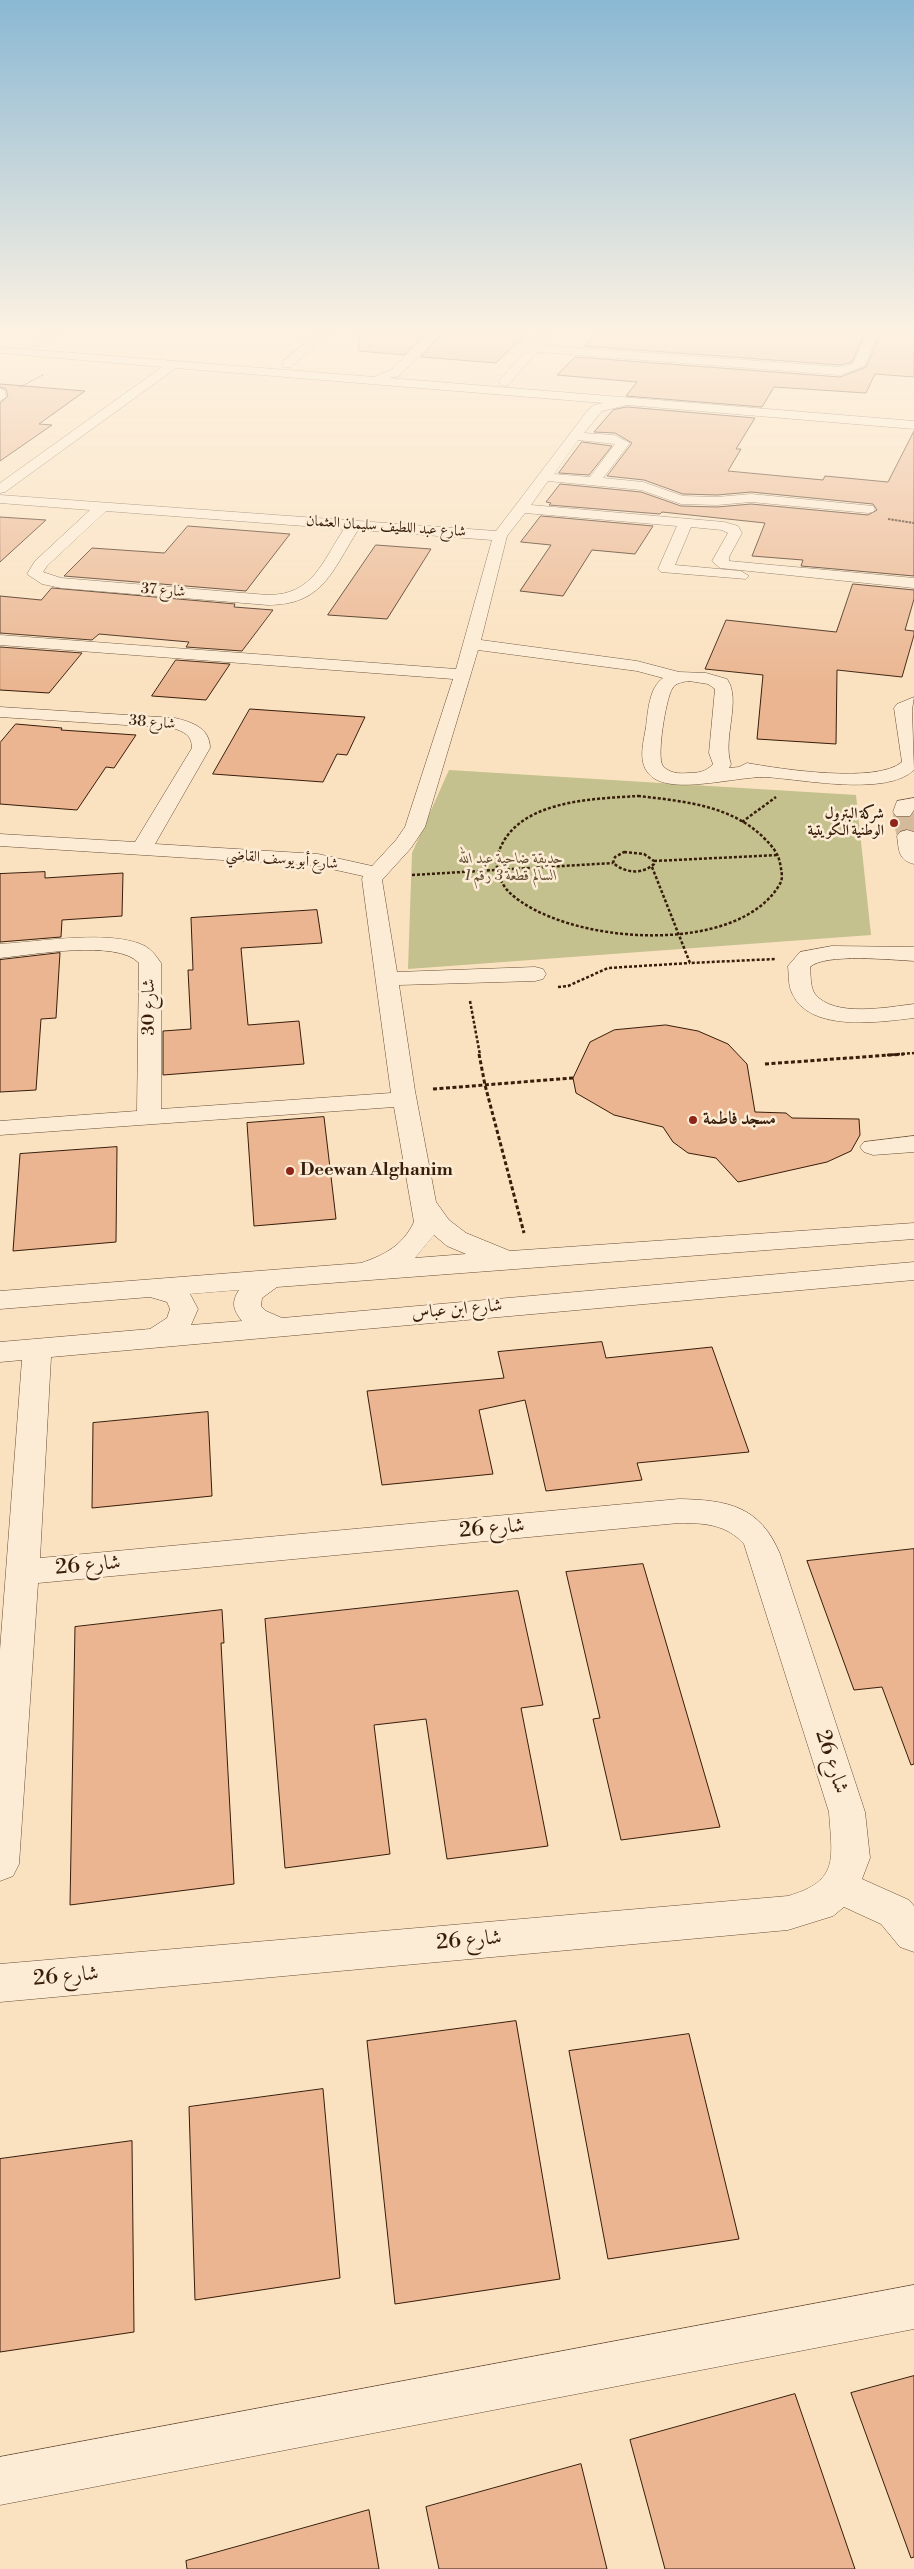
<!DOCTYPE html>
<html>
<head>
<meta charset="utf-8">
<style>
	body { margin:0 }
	canvas { display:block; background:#fae1bf }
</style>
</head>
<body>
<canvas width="914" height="2569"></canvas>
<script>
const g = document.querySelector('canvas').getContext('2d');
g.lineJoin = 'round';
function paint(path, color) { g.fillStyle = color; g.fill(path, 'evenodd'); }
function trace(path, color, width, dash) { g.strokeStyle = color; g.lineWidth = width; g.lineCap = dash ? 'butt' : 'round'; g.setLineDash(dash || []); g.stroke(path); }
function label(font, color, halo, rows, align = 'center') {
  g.font = font + ' "Libre Bodoni",Amiri,serif'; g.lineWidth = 5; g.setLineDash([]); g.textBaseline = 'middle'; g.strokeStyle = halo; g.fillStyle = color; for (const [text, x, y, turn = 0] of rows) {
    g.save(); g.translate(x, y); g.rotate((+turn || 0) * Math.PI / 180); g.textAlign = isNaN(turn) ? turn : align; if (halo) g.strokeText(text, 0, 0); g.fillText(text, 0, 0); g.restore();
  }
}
paint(new Path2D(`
	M449 770 856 795 871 935 408 969 412 853Z`), '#c4c18e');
const building = new Path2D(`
	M360 331H428L404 355 359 351Z
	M445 331H529L496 363 421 357Z
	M599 331H859L863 337 852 362 840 365 585 346Z
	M876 331H914V377L875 374 866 393 774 387 762 407 626 396 637 382 557 375 575 357 840 377 866 367 879 337Z
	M0 384 85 391 39 424 52 425 0 461V403L8 396 6 389 0 387Z
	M627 407 755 418 736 449H741L728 471 823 480 825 476 888 482 914 431V576L801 566 803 560 752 556 765 523 662 512 660 514 549 505 551 503 546 502 560 484 641 492 681 506 717 507 751 504 868 515 877 510 873 504 751 492 717 495 683 494 644 480 607 476 632 443 615 433 594 432 613 410Z
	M582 442 612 446 589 475 559 473Z
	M541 516 653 526 635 554 592 550 563 596 520 591 551 545 521 542Z
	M0 517 46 520 0 562Z
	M188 526 290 534 246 591 64 576 92 548 164 553Z
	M376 545 431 549 387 619 328 615Z
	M853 584 914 590V599L905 630 914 631V635L902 677 837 670 836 744 757 739 763 675 705 669 726 620 836 632Z
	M52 588 235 604 234 607 273 610 242 651 186 647 189 642 99 634 92 640 0 633V596L41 600Z
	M0 647 82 653 49 693 0 690Z
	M176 660 230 664 206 700 152 696Z
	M250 709 365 717 347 755 337 754 323 782 213 774Z
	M16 724 62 728 61 730 136 735 114 768 106 767 77 810 0 804V743Z
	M45 872V878L123 873 122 916 62 920 61 937 0 942V874Z
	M317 910 322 943 241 948 248 1025 299 1021 304 1064 163 1075V1031L191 1029 188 970H193L191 918Z
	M60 953 56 1018 41 1019 36 1090 0 1092V960Z
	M666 1025 698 1031 728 1044 747 1064 755 1112 786 1113 792 1118 859 1119 860 1135 851 1151 827 1162 738 1182 716 1158 688 1153 673 1142 663 1127 614 1115 576 1093 573 1078 590 1042 614 1030Z
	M324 1117 336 1219 254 1226 247 1123Z
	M117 1147 116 1242 13 1251 20 1154Z
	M602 1342 606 1358 712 1347 749 1452 637 1463 642 1480 546 1491 525 1400 479 1410 493 1474 382 1485 367 1391 504 1378 498 1352Z
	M208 1412 212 1496 92 1508 93 1423Z
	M914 1549V1764L911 1765 882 1687 854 1690 807 1561Z
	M643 1564 720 1827 621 1840 593 1719 600 1718 566 1572Z
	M518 1591 543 1705 521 1708 548 1846 447 1859 426 1719 374 1725 390 1854 285 1868 265 1619Z
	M222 1610 224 1643H221L234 1884 70 1905 75 1627Z
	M516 2021 560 2279 395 2304 367 2041Z
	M689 2034 739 2239 608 2259 569 2051Z
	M323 2089 340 2278 195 2300 189 2107Z
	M132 2141 134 2332 0 2352V2159Z
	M914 2376V2557L911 2558 851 2393Z
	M795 2394 855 2569H665L630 2440Z
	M581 2464 607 2569H439L426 2507Z
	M369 2510 379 2569H187L186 2561Z`);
paint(building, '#eab590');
trace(building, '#381d0b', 1);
trace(new Path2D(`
	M903 812 907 836`), '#d3ba9b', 21, [21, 11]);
const minor = new Path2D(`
	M50 331H64L42 346H34V342Z
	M320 331H332L291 367H283V361Z
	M431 331H443L399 376 389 378 914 421V429L627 405 602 411 584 433 614 435 630 443 603 478 643 482 683 496 717 497 751 494 873 506 875 509 873 512 868 513 751 502 717 505 681 504 641 490 548 481 531 505 724 522 738 526 742 533 729 557V561L914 578V588L720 568 712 561 728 533 722 530 691 527 675 565 741 571 749 576 746 579 661 572 658 569 677 526 525 513 507 536 481 640 637 661 679 672 706 673 727 679C742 700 722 738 731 764L729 768 739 767 747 763C780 769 877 784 902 762L894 708 897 704 914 697 912 710 914 770C886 797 801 779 765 777 735 777 680 793 655 779 636 767 643 745 646 727 648 711 649 688 663 678L637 671 478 650 425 827 411 848 382 880 397 972 535 967 543 969 546 974 543 979 535 981 399 985 415 1091 436 1202 449 1220 466 1233 510 1251 914 1223V1239L277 1287 262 1298 261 1306 266 1311 282 1318 914 1262V1280L51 1357 40 1558 679 1499C728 1500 760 1506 780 1554L865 1812 870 1858 862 1879 909 1900 914 1906V1952L900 1947 881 1924 844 1907 833 1916 788 1930 0 2002V1964L788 1896C840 1881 832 1858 829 1812L744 1544C726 1524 704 1523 679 1523L38 1583 19 1864 13 1876 0 1881V1650L22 1360 0 1362V1342L150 1329 167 1318 170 1309 167 1302 150 1297 0 1309V1291L361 1263C385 1255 403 1245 414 1222L394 1107 0 1135V1121L137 1111 139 963C117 939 32 955 0 958V944C39 942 111 929 145 946 152 950 157 957 161 963V1109L391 1093 362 879 363 876 318 866 0 846V834L135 842 192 748C192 735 184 732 173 728L0 717V707L175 718C192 722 210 728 210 748L155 844 318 854 372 866 396 840 405 827 453 679 0 645V635L456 669 492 540 358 530C332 571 323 605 268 605L61 588 42 584 27 574 35 561 90 510 0 503V495L496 531 588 410 594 405 603 403 176 368 5 492 0 493V483L162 367 0 353V347L374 377 391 370ZM578 440 615 444 590 477 554 474ZM106 511 344 529C322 562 313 595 268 595L61 578 43 572 47 566ZM689 681 708 684 715 689 709 753 713 764C706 772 698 773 688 773 679 774 669 773 663 766 656 758 666 699 672 689 675 683 682 682 689 681ZM434 1235 447 1246 466 1254 415 1258ZM239 1290C231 1302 233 1310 242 1321L191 1325 198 1309 190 1294Z
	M861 331H873L877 336 864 366 840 375 537 352 508 385 504 386 498 382 542 333 546 332 552 335 543 345 840 367 853 364 865 337Z
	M0 389 4 390 6 397 0 401Z
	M914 798V810L910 816H896L893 812 897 801Z
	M907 830 914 832V864C898 860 899 850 897 836L900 832Z
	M832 946 914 947V961C892 960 825 953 810 967 811 976 810 987 815 994 834 1018 888 1007 914 1004V1018C880 1022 809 1033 792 993 788 985 789 975 788 966L800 952Z
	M914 1136V1152L873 1155 864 1152 860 1147 864 1142Z
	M914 2285V2329L0 2505V2457Z`);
trace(minor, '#684e38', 1);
trace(new Path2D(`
	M20 387 43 375`), '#381d0b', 1, [2, 1]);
trace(new Path2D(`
	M888 519 914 523`), '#381d0b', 2, [2.5, 1]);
trace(new Path2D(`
	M638 796C682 801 731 805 764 838 772 846 778 853 780 863 781 869 783 876 781 882 741 958 564 945 509 892 500 883 494 867 498 854 515 800 591 799 638 796Z
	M742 822 776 797
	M624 852 644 854 654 861V864C642 875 625 873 613 863L615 857Z
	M654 861 779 855
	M652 867 690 963 775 959
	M412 875 613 863
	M558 987 568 986 608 968 690 963
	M470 1001 480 1055
	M887 1055 914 1053`), '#381d0b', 2.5, [3, 2]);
trace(new Path2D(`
	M479 1054 485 1085 524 1233
	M765 1064 904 1054
	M433 1089 573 1078`), '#381d0b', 3, [4, 2.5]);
paint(minor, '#fcecd5');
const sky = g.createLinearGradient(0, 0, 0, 691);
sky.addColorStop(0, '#8ab8d3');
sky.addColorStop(0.48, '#fdf2e2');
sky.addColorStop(1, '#fdf2e200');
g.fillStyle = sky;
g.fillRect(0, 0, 914, 691);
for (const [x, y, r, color] of [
	[894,823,5,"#8f2418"],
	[693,1120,5,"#8f2418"],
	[290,1171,5,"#8f2418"]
]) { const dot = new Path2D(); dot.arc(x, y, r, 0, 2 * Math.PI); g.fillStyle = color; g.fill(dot); trace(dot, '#fcecd5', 2); }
label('15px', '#381d0b', '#fcecd5', [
	["شارع عبد اللطيف سليمان العثمان",386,527,4],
	["شارع 37",163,591,5],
	["شارع 38",152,723,5],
	["شارع أبو يوسف القاضي",282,860,5]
]);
label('bold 15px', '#381d0b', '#fcecd5', [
	["شركة البترول",884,814],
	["الوطنية الكويتية",884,831]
], 'right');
label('italic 15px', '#624e32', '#fcecd5', [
	["حديقة ضاحية عبد الله",511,859],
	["السالم قطعة 3 رقم 1",511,876]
]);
label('18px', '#381d0b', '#fcecd5', [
	["شارع 30",150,1007,-90],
	["شارع ابن عباس",457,1310,-5]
]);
label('bold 18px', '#381d0b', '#fcecd5', [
	["مسجد فاطمة",703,1120],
	["Deewan Alghanim",300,1171]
], 'left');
label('21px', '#381d0b', '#fcecd5', [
	["شارع 26",492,1529,-5],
	["شارع 26",88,1566,-5],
	["شارع 26",831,1762,72],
	["شارع 26",469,1941,-5],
	["شارع 26",66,1977,-5]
]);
</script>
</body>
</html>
